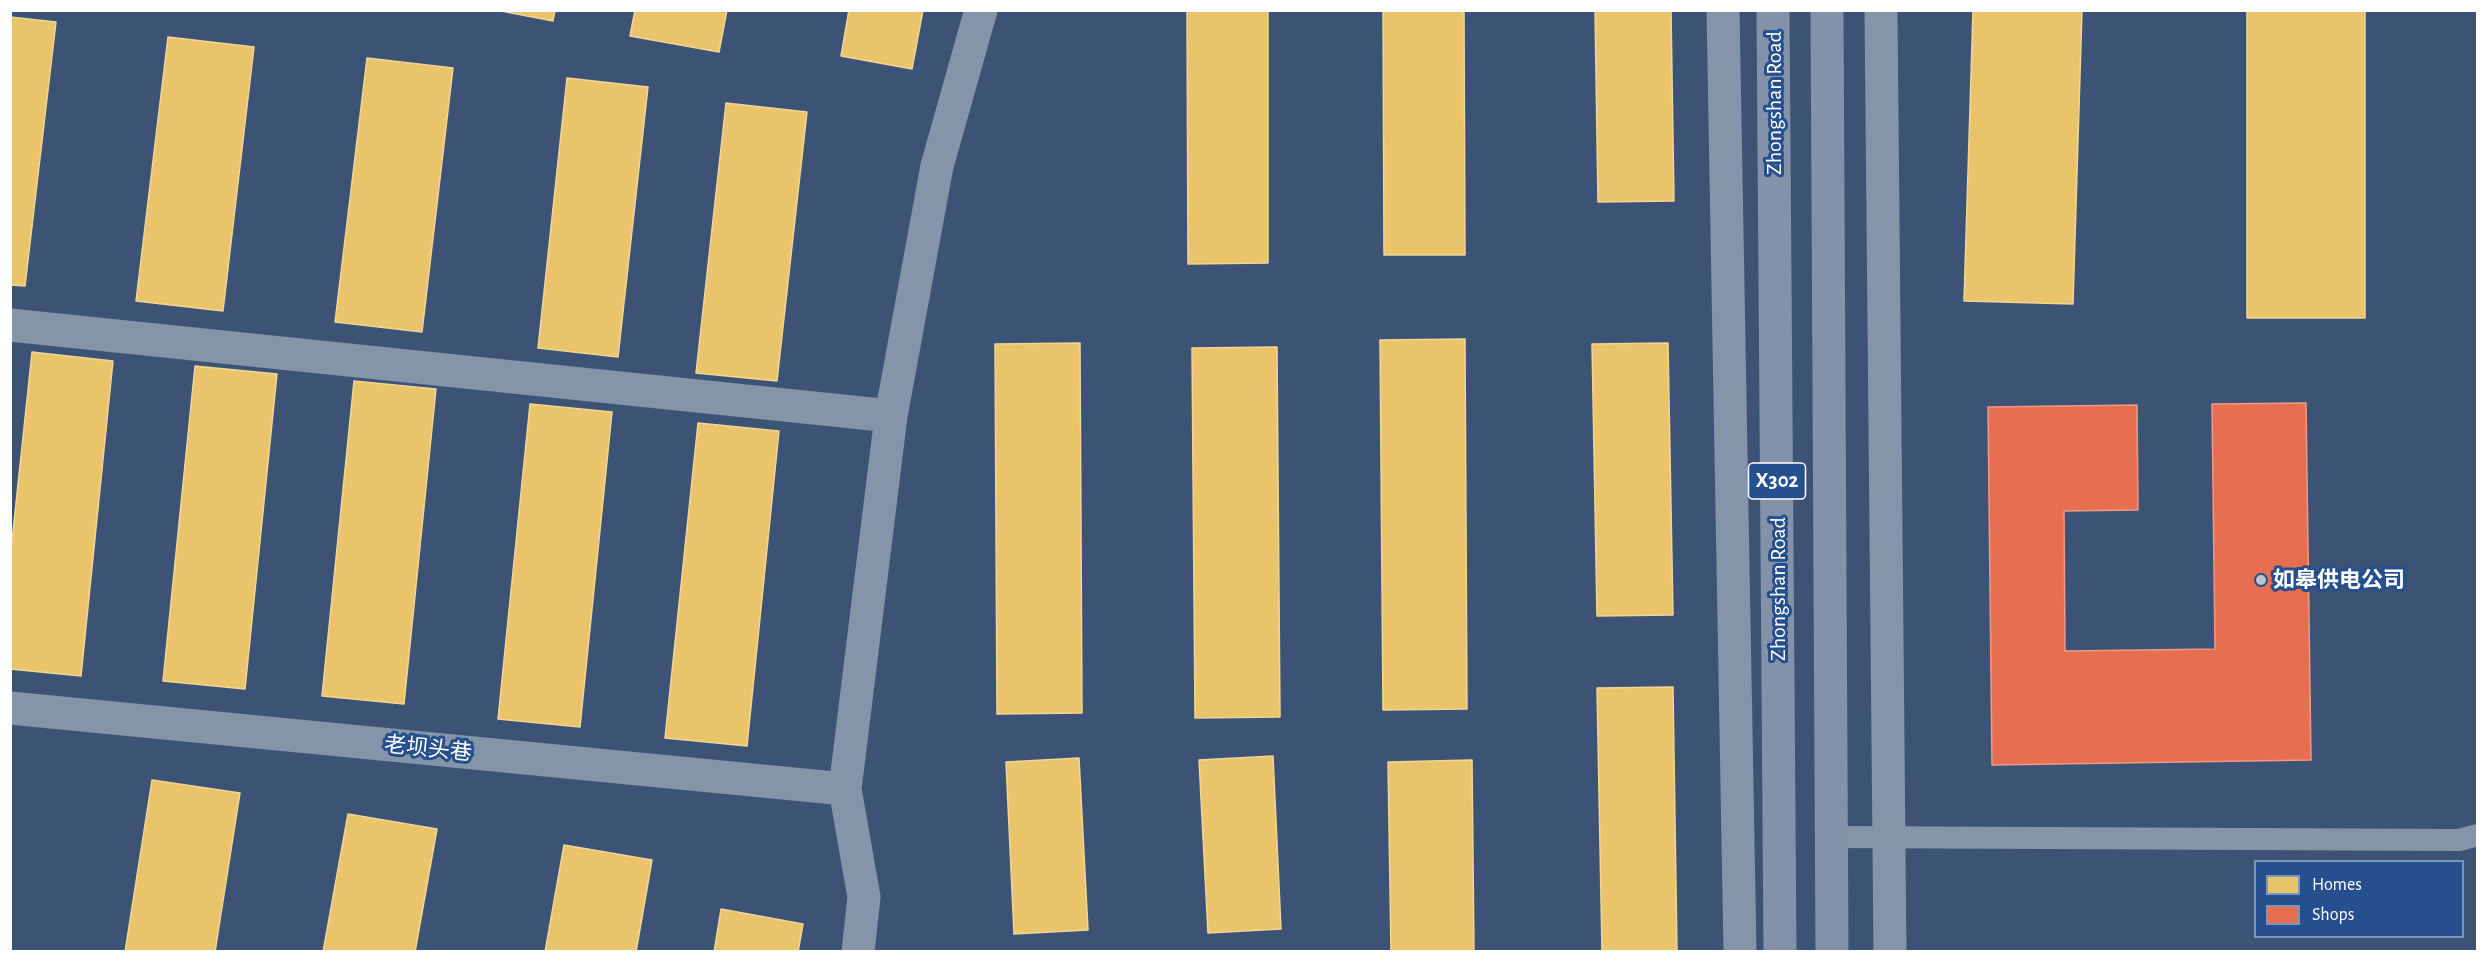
<!DOCTYPE html>
<html>
<head>
<meta charset="utf-8">
<style>
	body { margin:0 }
	#map { position:relative; width:2488px; height:962px; overflow:hidden; background:#3d5375; font-family:"Alegreya Sans",sans-serif }
	canvas { display:block }
	.frame { position:absolute; inset:0; border:12px solid #fff; pointer-events:none }
	.legend { position:absolute; left:2254px; top:860px; width:210px; height:78px; box-sizing:border-box; background:#254f8d; border:2px solid #7c95bb; margin:0; padding:8px 10px; list-style:none; font-size:18px; color:#fff }
	.legend li { display:flex; align-items:center; gap:12px; height:30px }
	.legend b { width:30px; border:2px solid #7c95bb }
</style>
</head>
<body>
<div id="map">
<canvas width="2488" height="962"></canvas>
<div class="frame"></div>
<ul class="legend">
<li><b style="height:16px;background:#e9c46a"></b>Homes</li>
<li><b style="height:16px;background:#e76f51"></b>Shops</li>
</ul>
</div>
<script>
const g = document.querySelector('canvas').getContext('2d');
g.lineJoin = 'round';
function paint(path, color) { g.fillStyle = color; g.fill(path, 'evenodd'); }
function trace(path, color, width, dash) { g.strokeStyle = color; g.lineWidth = width; g.lineCap = dash ? 'butt' : 'round'; g.setLineDash(dash || []); g.stroke(path); }
function label(font, color, halo, rows, align = 'center') {
  g.font = font + ' "Alegreya Sans","Noto Sans SC",sans-serif'; g.lineWidth = 6; g.setLineDash([]); g.textBaseline = 'middle'; g.strokeStyle = halo; g.fillStyle = color; for (const [text, x, y, turn = 0] of rows) {
    g.save(); g.translate(x, y); g.rotate((+turn || 0) * Math.PI / 180); g.textAlign = isNaN(turn) ? turn : align; if (halo) g.strokeText(text, 0, 0); g.fillText(text, 0, 0); g.restore();
  }
}
const homes = new Path2D(`
	M496 10H555L553 21Z
	M635 10H727L719 52 630 36Z
	M849 10H923L912 69 841 56Z
	M1187 10H1268V263L1188 264Z
	M1383 10H1464L1465 255H1384Z
	M1595 10H1671L1674 201 1598 202Z
	M1973 10H2082L2073 304 1964 301Z
	M2247 10H2365V318H2247Z
	M10 17 56 22 25 286 10 285Z
	M168 37 254 47 223 311 136 301Z
	M367 58 453 68 422 332 335 322Z
	M567 78 648 87 618 357 538 348Z
	M726 103 807 112 777 381 696 373Z
	M1465 339 1467 709 1383 710 1380 340Z
	M1080 343 1082 713 997 714 995 344Z
	M1668 343 1673 615 1597 616 1592 344Z
	M1277 347 1280 717 1195 718 1192 348Z
	M32 352 113 361 81 676 10 669V560Z
	M195 366 277 374 245 689 163 681Z
	M354 381 436 389 404 704 322 696Z
	M530 404 612 412 580 727 498 719Z
	M698 423 779 431 747 746 665 738Z
	M1673 687 1677 952H1602L1597 688Z
	M1273 756 1281 929 1208 933 1199 760Z
	M1079 758 1088 930 1014 934 1006 762Z
	M1472 760 1474 952H1391L1388 762Z
	M152 780 240 793 215 952H125Z
	M348 814 437 829 415 952H323Z
	M564 845 652 860 636 952H545Z
	M721 909 803 924 798 952H714Z`);
paint(homes, '#e9c46a');
trace(homes, '#f0d697', 1.5);
const shops = new Path2D(`
	M2306 403 2311 760 1992 765 1988 407 2137 405 2138 510 2064 511 2065 651 2215 649 2212 404Z`);
paint(shops, '#e76f51');
trace(shops, '#ee9a85', 1.5);
trace(new Path2D(`
	M1831 837 2459 840 2478 835`), '#8494a9', 22);
trace(new Path2D(`
	M1723 10 1740 952
	M1881 10 1890 952
	M10 325 891 416
	M10 708 845 789
	M858 952 864 897 845 789 891 416 937 166 981 10`), '#8494a9', 33);
trace(new Path2D(`
	M1773 10 1780 952
	M1827 10 1832 952`), '#8392a8', 33);
for (const [x, y, r, color] of [
	[2261,580,6,"#bbc3cf"]
]) { const dot = new Path2D(); dot.arc(x, y, r, 0, 2 * Math.PI); g.fillStyle = color; g.fill(dot); trace(dot, '#254f8d', 2); }
for (const [x, y, w] of [
	[1777,481,57]
]) { const box = new Path2D(); box.roundRect(x - w / 2, y - 18, w, 36, 4.5); g.fillStyle = '#254f8d'; g.fill(box); trace(box, '#fff', 1.5); }
label('bold 21px', '#fff', null, [
	["X302",1777,481]
]);
label('22px', '#fff', '#254f8d', [
	["Zhongshan Road",1774,103,-90],
	["Zhongshan Road",1778,589,-90],
	["老坝头巷",428,749,6]
]);
label('bold 22px', '#fff', '#254f8d', [
	["如皋供电公司",2273,580]
], 'left');
</script>
</body>
</html>
